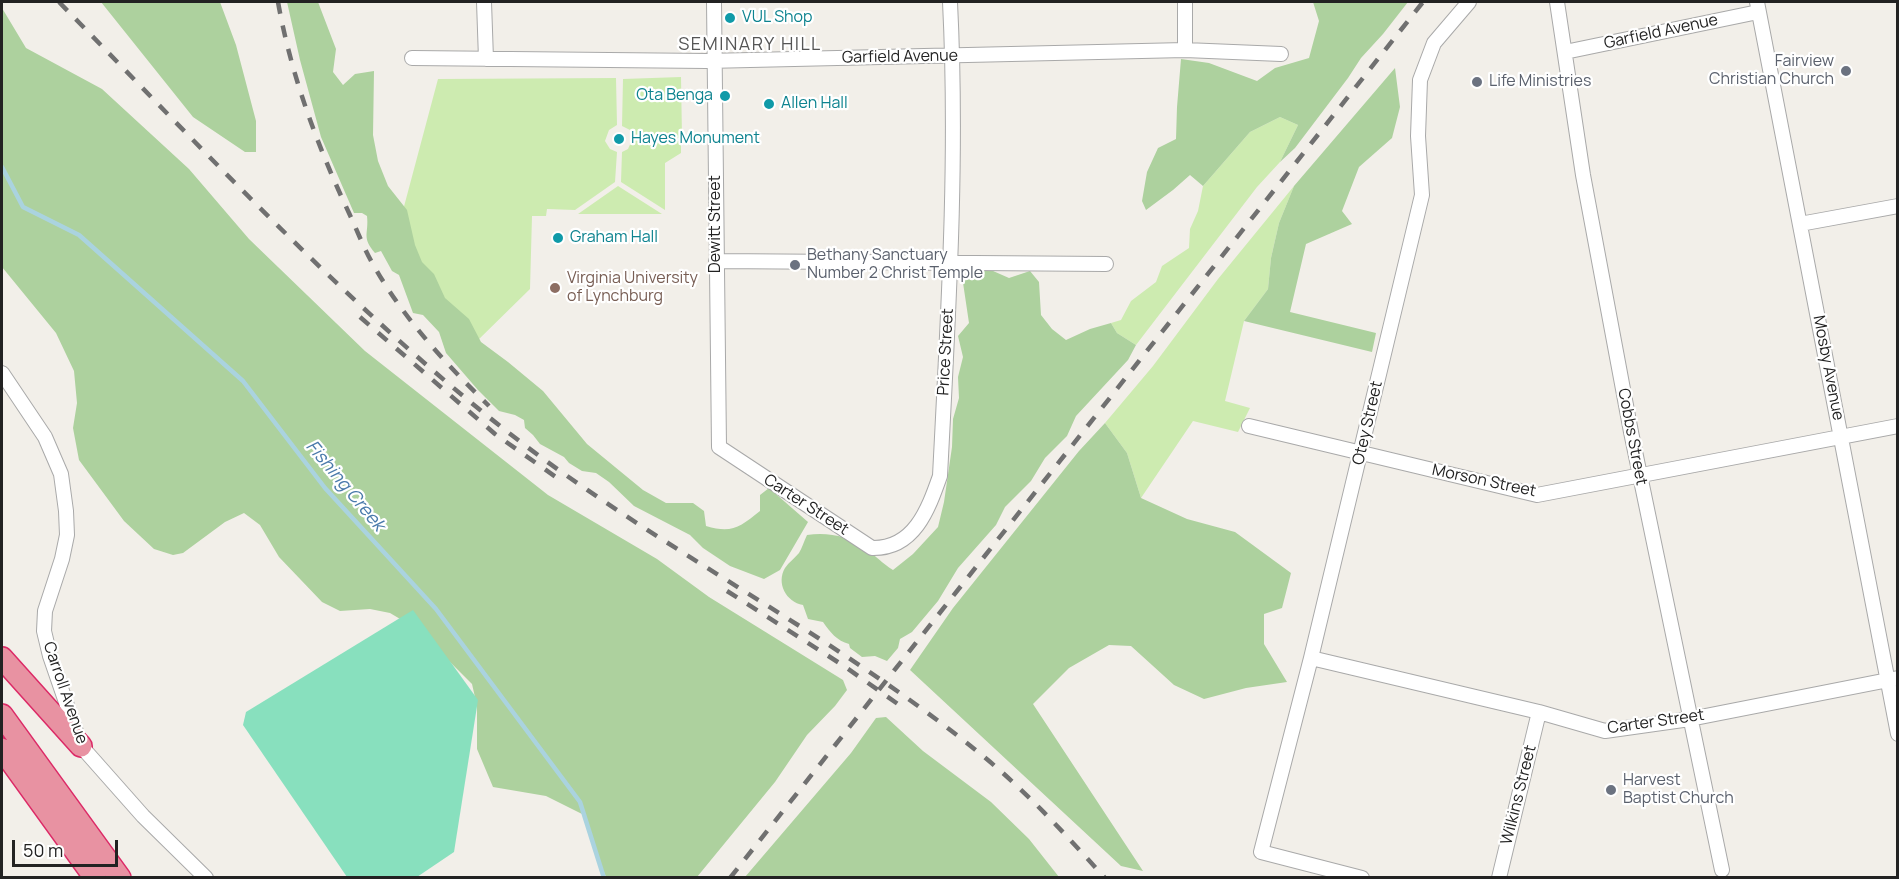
<!DOCTYPE html>
<html>
<head>
<meta charset="utf-8">
<style>
	body { margin:0 }
	#map { position:relative; width:1899px; height:879px; overflow:hidden; background:#f2efe9; font-family:Manrope,sans-serif }
	canvas { display:block }
	.frame { position:absolute; inset:0; border:3px solid #222; pointer-events:none }
	.scale { position:absolute; left:12px; top:840px; width:106px; height:27px; box-sizing:border-box; border:3px solid #222; border-top:0; padding-left:8px; font-size:18px; line-height:21px; white-space:nowrap; color:#222; -webkit-text-stroke:4px #fff; paint-order:stroke }
</style>
</head>
<body>
<div id="map">
<canvas width="1899" height="879"></canvas>
<div class="frame"></div>
<div class="scale">50 m</div>
</div>
<script>
const g = document.querySelector('canvas').getContext('2d');
g.lineJoin = 'round';
function paint(path, color) { g.fillStyle = color; g.fill(path, 'evenodd'); }
function trace(path, color, width, dash) { g.strokeStyle = color; g.lineWidth = width; g.lineCap = dash ? 'butt' : 'round'; g.setLineDash(dash || []); g.stroke(path); }
function label(font, color, halo, rows, align = 'center') {
  g.font = font + ' Manrope,sans-serif'; g.lineWidth = 4.5; g.setLineDash([]); g.textBaseline = 'middle'; g.strokeStyle = halo; g.fillStyle = color; for (const [text, x, y, turn = 0] of rows) {
    g.save(); g.translate(x, y); g.rotate((+turn || 0) * Math.PI / 180); g.textAlign = isNaN(turn) ? turn : align; if (halo) g.strokeText(text, 0, 0); g.fillText(text, 0, 0); g.restore();
  }
}
paint(new Path2D(`
	M681 77 682 138 632 137 630 130 622 126 623 79Z
	M616 78 617 125 609 130 605 141 610 149 617 152 615 182 575 210 547 209 546 216H532L530 289 474 344 398 229 438 79Z
	M1280 117 1298 125 1280 162 1257 187 1136 345 1117 333 1111 323 1121 320 1131 301 1156 282 1162 266 1189 248 1190 229 1198 211 1203 186 1250 132Z
	M632 140 681 141V153L665 163V210L621 182 622 152 628 149Z
	M618 186 662 214H578Z
	M1294 186 1279 223 1271 258 1268 289 1244 321 1225 401 1250 408 1238 432 1193 421 1141 498 1127 453 1105 423 1153 366 1218 279Z`), '#cdebb0');
paint(new Path2D(`
	M101 2H220L236 45 256 121V152H245L193 117Z
	M287 2H318L336 49 333 72 343 85 355 74 374 71 373 135 378 161 388 186 407 210 415 245 422 262 434 274 445 298 469 319 481 342 508 362 543 391 587 444 643 490 666 503H693L704 511 706 526C732 534 740 527 760 511V495L769 488 808 522 780 570 764 579 730 566 703 548 690 535 634 506 609 482 596 473 582 471 569 463 564 457 540 444 533 435 525 428 524 420 515 415 499 411 478 390 446 353 439 332 423 315 413 313 399 275 392 271 381 251 375 253C361 237 369 234 367 216L362 213H354L321 137 300 60Z
	M1313 2H1408L1383 34 1361 58 1348 78 1295 148 1280 162 1298 125 1280 117 1250 132 1203 186 1190 175 1173 190 1146 210 1142 201 1147 172 1158 148 1176 139 1177 107 1181 59 1209 63 1257 81 1275 68 1309 58 1319 21Z
	M2 8 26 48 102 89 189 169 249 239 365 351 548 495 657 559 709 597 843 680 847 690 835 706 807 735 775 782 697 877H606L592 843 584 815 546 796 493 787 477 749V706L472 684 417 629 390 613 370 609 340 611 322 602 279 557 260 525 244 513 225 522 183 553 173 555 154 549 124 521 79 460 73 428 77 403 74 371 56 333 2 267Z
	M1395 68 1400 107 1392 138 1359 167 1342 211 1352 224 1306 244 1290 312 1376 333 1372 352 1244 321 1268 289 1271 258 1279 223 1294 186Z
	M984 267 1009 278 1030 271 1039 282 1041 315 1052 329 1066 340 1090 329 1111 323 1117 333 1136 345 1128 360 1076 416 1067 436 1045 458 1031 481 1005 507 996 525 958 568 938 601 912 632 900 639 898 648 887 661 875 656 862 657 850 648 849 644C837 641 830 632 823 622L808 619 803 605C786 602 776 583 785 568 789 562 795 558 799 553 802 548 804 541 807 535 828 532 849 536 866 549 876 556 882 563 893 570L913 554 938 527 944 502 952 447 953 419 959 398 958 377 963 357 958 336 969 323 962 276Z
	M1105 423 1127 453 1141 498 1187 519 1235 532 1291 573 1282 608 1264 614V644L1287 682 1246 688 1204 699 1174 685 1131 646 1109 645 1069 668 1033 704 1143 871 1121 866 910 670 953 608 1079 451Z
	M886 717 923 751 991 802 1029 839 1059 877H745L851 753 876 718Z`), '#add19e');
paint(new Path2D(`
	M413 610 478 700 454 852 417 877H347L243 725 246 712Z`), '#88e0be');
trace(new Path2D(`
	M2 167 23 207 79 235 243 381 325 488 436 609 580 802 604 878`), '#aad3df', 4.5);
const minor = new Path2D(`
	M484 2 486 59
	M714 2 719 447 872 548C914 549 928 510 940 476 948 318 958 160 950 2
	M1557 2 1583 175 1631 432 1722 870
	M1757 2 1898 734
	M1185 50V2
	M1565 52 1758 12
	M412 58 707 61 1185 50 1281 54
	M1800 224 1898 206
	M716 261 1106 264
	M2 373 45 437 61 474 66 511 67 535 62 559 45 611 44 631 50 656 81 746 143 816 206 878
	M1249 426 1537 495 1898 426
	M1311 658 1539 712 1605 731 1690 719 1898 678
	M1362 878 1261 852 1311 658 1422 195 1418 136 1420 80 1434 43 1469 2
	M1499 878 1539 712`);
const highway = new Path2D(`
	M2 658 81 746
	M2 715 120 878
	M2 749 95 878`);
trace(minor, '#a9a9a9', 16);
trace(highway, '#dc2a67', 24);
trace(minor, '#fff', 14);
trace(highway, '#e892a2', 21);
trace(new Path2D(`
	M59 2C202 148 340 299 500 426 653 547 832 632 983 756 1028 793 1066 835 1105 878
	M278 2C291 75 317 145 349 213 357 230 364 249 374 266 404 319 446 364 489 406
	M360 317 495 434 560 480
	M727 591 844 666 905 709
	M730 878 1423 2`), '#707070', 4.5, [12, 12]);
for (const [x, y, r, color] of [
	[730,18,6,"#0f9aa8"],
	[1846,71,6,"#6b7280"],
	[1477,82,6,"#6b7280"],
	[725,96,6,"#0f9aa8"],
	[769,104,6,"#0f9aa8"],
	[619,139,6,"#0f9aa8"],
	[558,238,6,"#0f9aa8"],
	[795,265,6,"#6b7280"],
	[555,288,6,"#8d6e63"],
	[1611,790,6,"#6b7280"]
]) { const dot = new Path2D(); dot.arc(x, y, r, 0, 2 * Math.PI); g.fillStyle = color; g.fill(dot); trace(dot, '#fff', 2); }
label('16px', '#0d838f', '#fff', [
	["VUL Shop",742,18],
	["Ota Benga",713,96,"right"],
	["Allen Hall",781,104],
	["Hayes Monument",631,139],
	["Graham Hall",570,238]
], 'left');
label('16px', '#222', '#fff', [
	["Garfield Avenue",1661,32,-12],
	["Garfield Avenue",900,57,-1],
	["Dewitt Street",716,224,-90],
	["Price Street",946,352,-87],
	["Mosby Avenue",1828,368,79],
	["Otey Street",1368,423,-77],
	["Cobbs Street",1632,437,79],
	["Morson Street",1484,481,12],
	["Carter Street",806,505,33],
	["Carroll Avenue",65,693,71],
	["Carter Street",1656,722,-8],
	["Wilkins Street",1519,795,-76]
]);
label('16px', '#5b616d', '#fff', [
	["Fairview",1834,62,"right"],
	["Christian Church",1834,80,"right"],
	["Life Ministries",1489,82],
	["Bethany Sanctuary",807,256],
	["Number 2 Christ Temple",807,274],
	["Harvest",1623,781],
	["Baptist Church",1623,799]
], 'left');
label('16px', '#785e54', '#fff', [
	["Virginia University",567,279],
	["of Lynchburg",567,297]
], 'left');
g.letterSpacing = '1.5px';
label('18px', '#555', '#fff', [
	["SEMINARY HILL",750,45]
]);
g.letterSpacing = '0px';
label('italic 18px', '#4a7aab', '#fff', [
	["Fishing Creek",345,486,50]
]);
</script>
</body>
</html>
